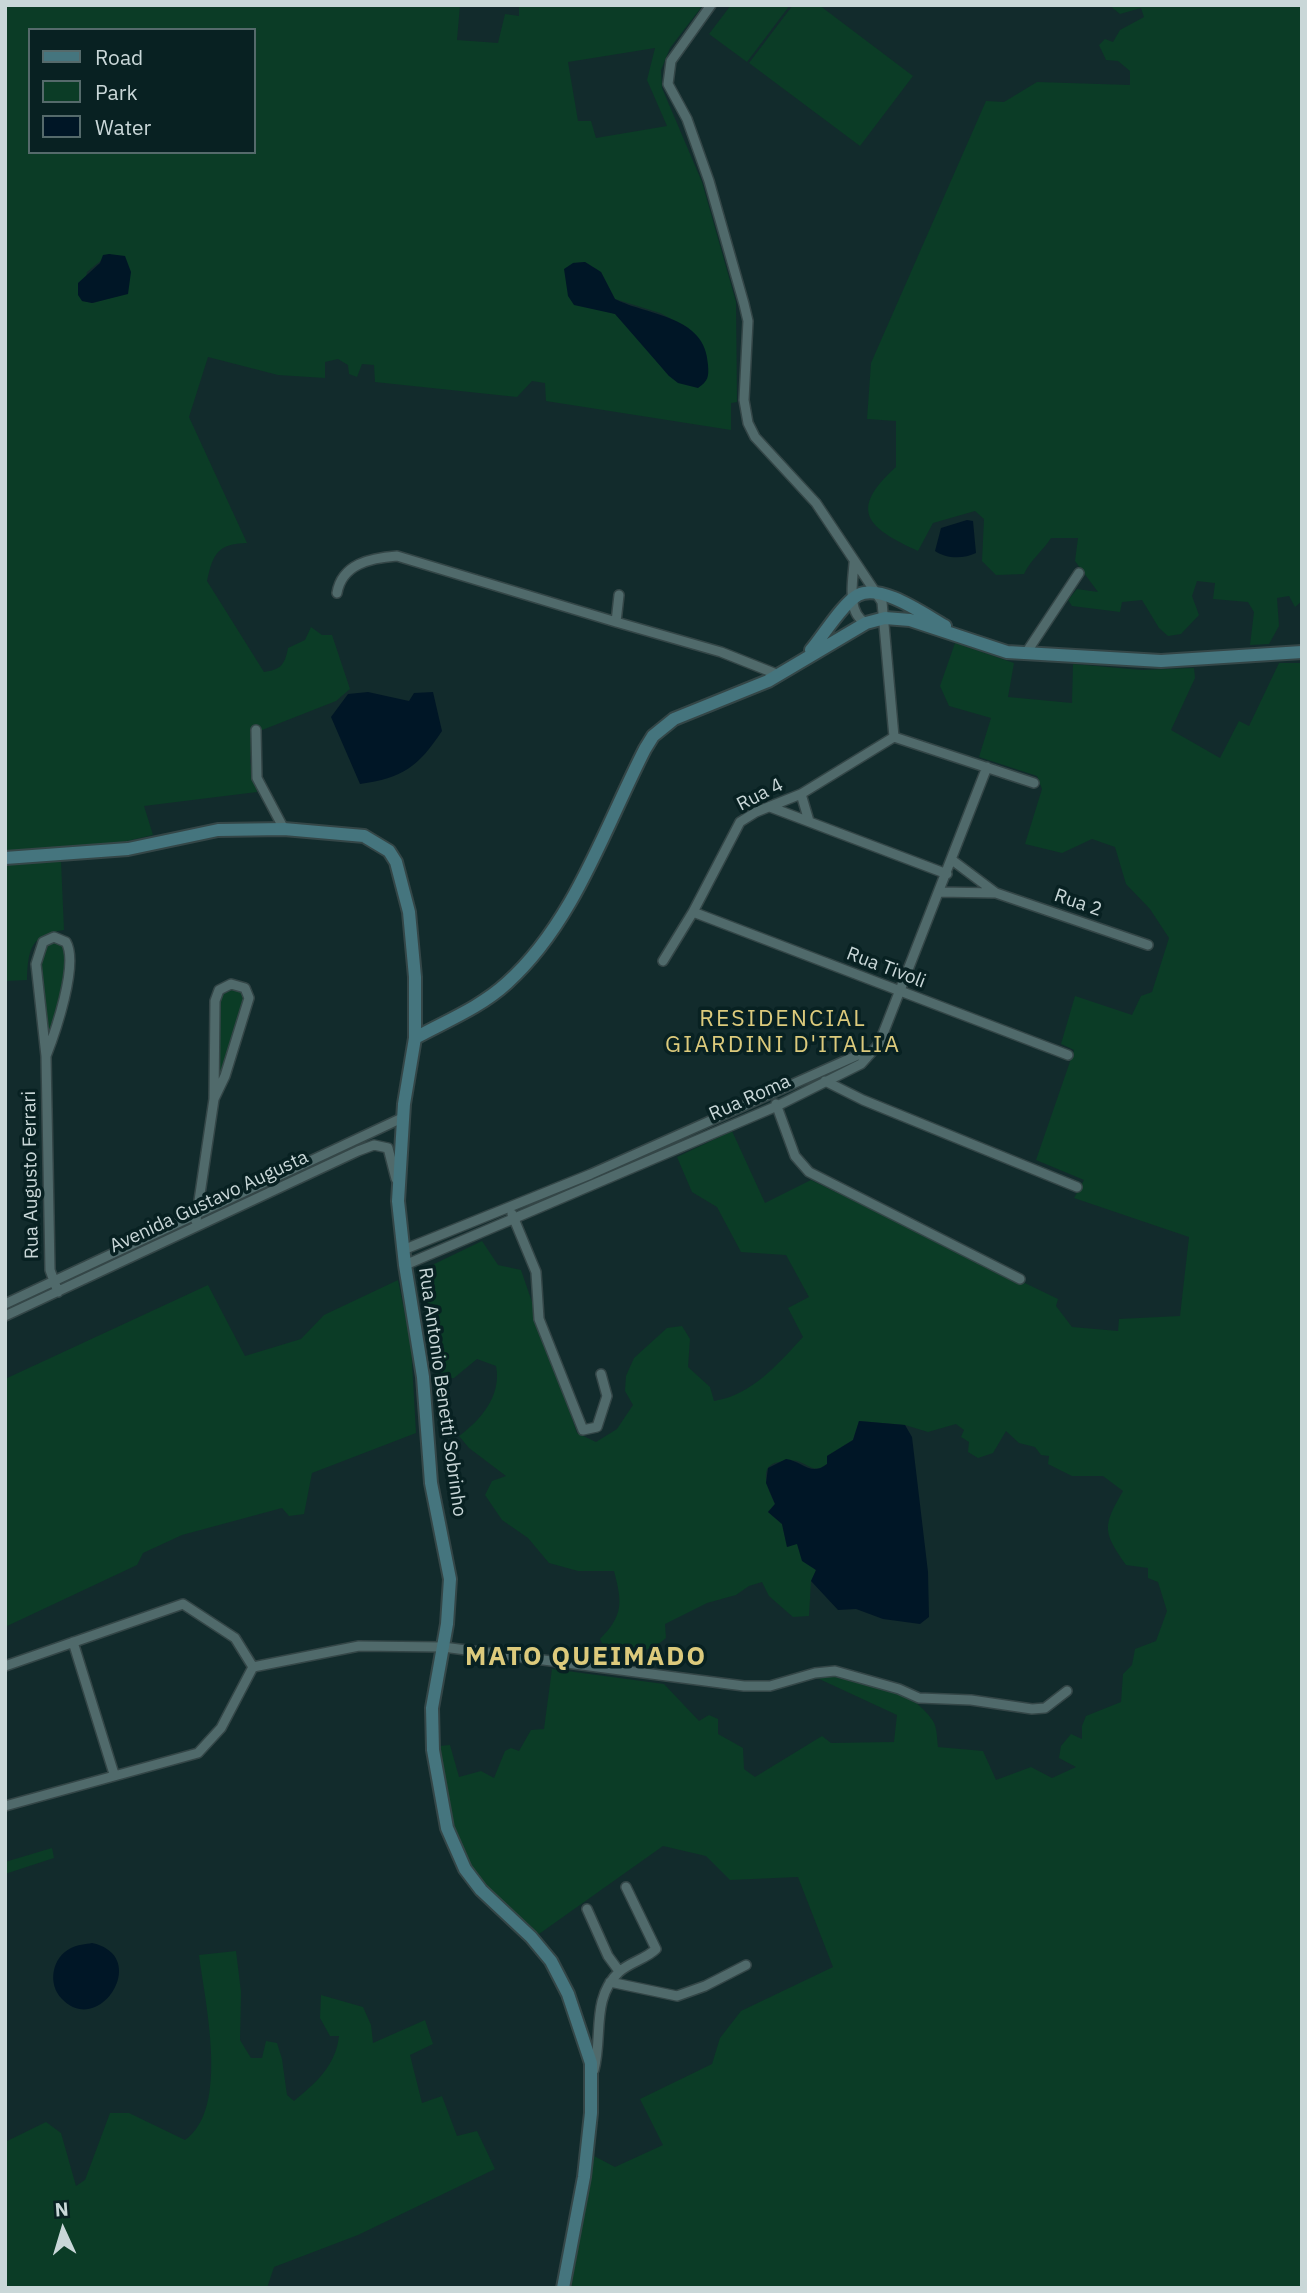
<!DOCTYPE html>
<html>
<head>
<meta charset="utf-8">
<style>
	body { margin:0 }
	#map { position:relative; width:1307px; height:2293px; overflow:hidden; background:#122b2c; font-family:"IBM Plex Sans",sans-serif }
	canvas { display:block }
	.frame { position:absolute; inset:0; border:7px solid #c9d7d8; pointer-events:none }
	.legend { position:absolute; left:28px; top:28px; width:228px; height:126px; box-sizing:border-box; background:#082122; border:2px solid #556a6b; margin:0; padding:9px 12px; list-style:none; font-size:21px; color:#c9d7d8 }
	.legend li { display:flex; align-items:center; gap:14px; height:35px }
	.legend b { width:35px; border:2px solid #556a6b }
	.north { position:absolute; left:28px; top:2195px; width:70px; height:70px; -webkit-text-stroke:5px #082122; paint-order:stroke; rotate:356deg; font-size:19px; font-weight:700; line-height:28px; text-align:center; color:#c9d7d8 }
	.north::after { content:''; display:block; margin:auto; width:24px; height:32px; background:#c9d7d8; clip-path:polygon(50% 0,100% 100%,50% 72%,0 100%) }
</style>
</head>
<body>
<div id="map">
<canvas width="1307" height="2293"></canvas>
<div class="frame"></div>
<ul class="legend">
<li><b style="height:9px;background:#45757e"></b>Road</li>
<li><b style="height:19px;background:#0b3c26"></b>Park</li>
<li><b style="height:19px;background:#001626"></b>Water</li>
</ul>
<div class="north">N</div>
</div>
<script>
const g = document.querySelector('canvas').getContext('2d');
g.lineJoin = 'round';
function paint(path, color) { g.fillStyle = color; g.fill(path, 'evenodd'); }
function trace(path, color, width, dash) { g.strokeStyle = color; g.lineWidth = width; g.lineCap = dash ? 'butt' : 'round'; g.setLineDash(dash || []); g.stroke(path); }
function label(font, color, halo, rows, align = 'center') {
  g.font = font + ' "IBM Plex Sans",sans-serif'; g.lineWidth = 7; g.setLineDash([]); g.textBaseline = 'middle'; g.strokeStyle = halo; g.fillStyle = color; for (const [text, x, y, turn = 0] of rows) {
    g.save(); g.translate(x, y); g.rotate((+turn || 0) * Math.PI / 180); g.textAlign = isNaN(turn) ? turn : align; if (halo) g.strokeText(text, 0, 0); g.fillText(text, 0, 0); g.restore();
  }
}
paint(new Path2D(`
	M5 5H460L457 40 498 43 505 14 519 16V5H703L670 48 661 70 662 88 702 182 736 302 737 402 731 403V430L546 401 545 383 532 381 517 397 375 382 374 365 362 364 357 377 349 374 348 365 338 359 325 362V378L278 375 208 357 189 417 247 543C217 544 213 554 207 581L264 672C280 670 285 665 288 648L305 640 311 627 322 635H332L350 689 336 701 252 734 250 762 257 792 144 806 153 835 114 844 5 851ZM30 30H254V152H30ZM655 48 647 80 667 126 596 138 591 121H578L568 62ZM109 254 115 257 128 293 93 303 82 301 87 272ZM585 262 601 272 615 299 660 313 689 328 669 376 634 333 615 314 605 310 573 263Z
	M731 5H790L747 62 709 34Z
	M793 5H819L913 76 860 146 749 63Z
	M1109 5H1302V601L1295 607 1289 596 1277 598 1279 626 1269 644 1250 645 1254 612 1248 602 1213 599 1215 583 1197 581 1192 596 1199 615 1181 634 1168 636 1159 628 1142 600 1122 602 1120 612 1072 606 1068 600 1077 589 1098 592 1075 561 1078 538H1051C1042 552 1031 559 1024 574L996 575 982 561 984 519 975 511 933 523 918 551C868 528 847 511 896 467V421L867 419 871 363 986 101 1004 102 1037 82 1130 85V71L1118 61 1106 60 1099 45 1105 39 1113 42 1120 30 1144 17 1141 8 1120 14Z
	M955 643 1014 663 1008 697 1072 703 1073 664 1142 670 1194 668 1195 678 1171 730 1220 758 1239 721 1249 726 1279 663H1302V2288H571L594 2156 615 2167 663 2145 640 2099 712 2064 720 2038 741 2011 833 1967 798 1877 730 1880 706 1856 663 1846 539 1934C522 1918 502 1904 486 1888 451 1851 447 1794 439 1746L450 1745 459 1777 481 1771 494 1778 505 1751 511 1748 519 1751 531 1730 544 1729 552 1669 664 1684 699 1721 709 1715 718 1719V1734L743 1748 744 1769 755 1777 822 1736 831 1743 894 1742 897 1715 815 1677 826 1673C863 1682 910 1686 933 1721 937 1727 937 1739 938 1747L983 1751 996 1780 1031 1767 1052 1778 1076 1767 1059 1758 1061 1746 1071 1734 1082 1739V1726L1086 1716 1121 1702 1123 1674 1132 1665 1135 1649 1156 1641 1167 1611 1158 1582 1148 1578V1568L1126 1565C1103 1532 1102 1527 1123 1491L1103 1476H1072L1048 1464 1049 1456 1041 1455 1035 1447 1019 1443 1006 1431 993 1453 978 1458 968 1452 969 1442 961 1437 964 1430 956 1424 928 1432 905 1425 859 1421 853 1440 827 1456V1464C814 1474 810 1465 797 1461 793 1460 783 1461 779 1462 756 1465 769 1491 775 1504L768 1512 782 1524 787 1547 797 1543 816 1571 811 1581 809 1616 793 1617 769 1596 762 1582 749 1586 736 1595 707 1603 665 1624 666 1638C650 1652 629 1656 607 1653L600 1639C624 1615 622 1602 614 1571H578L549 1563 528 1538 502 1520 485 1495 492 1481 506 1476 469 1448 459 1436C481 1420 502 1395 496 1366L477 1359 454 1378 438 1379C426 1346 431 1308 419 1275L430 1266 482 1241 498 1265 521 1270 577 1433 596 1442 617 1429 633 1405 625 1391 626 1376 634 1358 667 1328 682 1326 690 1339 688 1367 710 1387 714 1401C752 1395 778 1364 803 1337L788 1308 809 1297 786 1255 741 1252 717 1207 692 1192 677 1157 732 1131 765 1203 811 1180 1058 1299 1056 1306 1072 1327 1118 1331 1119 1319 1180 1316 1189 1237 1074 1198 1084 1180 1036 1160 1074 1050 1061 1044 1075 996 1132 1015 1141 996 1152 992 1169 938 1150 909 1126 884 1115 847 1092 839 1062 853 1025 844 1042 789 1037 776 979 757 991 718 949 706 940 686Z
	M61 861 64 930C31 935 28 948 27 980L5 981V865Z
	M50 940 65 946C67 979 59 1013 47 1043L39 957Z
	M230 988 243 992 246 999 218 1082 219 1001 222 993Z
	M398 1280 411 1345 416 1433 312 1473 304 1514 289 1516 282 1508 182 1535 143 1553 137 1565 5 1627V1379L208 1285 245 1356 301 1339 324 1315Z
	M52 1848 54 1858 5 1874V1862Z
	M236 1951 241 1992 240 2040 251 2058H262L266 2041 277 2043 282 2059 287 2095 294 2101C316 2083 336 2065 339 2036H330L320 2018 321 1995 363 2007 371 2025 373 2043 425 2020 433 2044 410 2055 422 2103 442 2096 457 2136 477 2131 495 2169 358 2235 274 2267 267 2288H5V2142L46 2122 61 2133 76 2186 85 2180 110 2113H129L185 2140C230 2109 205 2003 199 1955Z`), '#0b3c26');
paint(new Path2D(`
	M109 254 125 256 131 272 128 294 92 303 82 301 78 295V283L100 263 103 255Z
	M585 262 601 272 615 299C648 316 706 315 708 365 709 377 708 381 698 388L678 383 669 376 615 314 574 305 568 296 564 269 573 263Z
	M967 520 973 521 976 553C964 559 946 559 935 551L941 528Z
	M368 692 409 701 414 693 433 692 442 731C418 767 403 778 360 784L331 717 348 694Z
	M859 1421 905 1425 912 1437 928 1572 929 1617 920 1624 883 1619 856 1609 838 1610 811 1581 816 1570 802 1561 797 1544 787 1547 782 1524 768 1512 775 1504 766 1483 768 1468 786 1459C802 1461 811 1477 827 1464V1456L853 1440Z
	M92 1943C152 1956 99 2038 62 1999 47 1984 52 1957 71 1948 77 1945 86 1944 92 1943Z`), '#001626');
const street = new Path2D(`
	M711 5 671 61 668 84 687 119 709 181 744 304 748 321 744 400 748 423 755 437 816 503 882 602 894 737
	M854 563C853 581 846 613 866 623
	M337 593C342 564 370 558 397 556L616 622
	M619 595 616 622 721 652 779 675
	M1026 653 1079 573
	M256 730 257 778 284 829
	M894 737 1034 783
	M801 794 809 821
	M770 807 947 874
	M952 860 996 893 1148 945
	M939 892 996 893
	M693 912 1068 1055
	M663 961 693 912 740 822 756 812 801 794 894 737
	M46 1056C55 1033 79 964 66 942L54 937 43 942 36 964 46 1056 50 1270 58 1292
	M825 1081 863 1100 1077 1187
	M776 1104 795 1156 809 1172 1020 1279
	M512 1214 536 1272 539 1319 583 1430 597 1427 607 1396 601 1374
	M196 1221 214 1099 215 1001 219 990 231 984 245 988 249 998 225 1076 214 1099
	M403 1250 591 1174 858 1055 870 1054
	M405 1265 777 1106 861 1064 879 1044 987 767
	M5 1304 402 1118
	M5 1316 358 1151 374 1145 388 1148 396 1179
	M73 1642 114 1774
	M5 1666 183 1604 235 1638 253 1667 221 1728 198 1753 5 1806
	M253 1667 359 1646 443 1647 744 1686H770L815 1673 835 1671 899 1689 919 1698 971 1700 1032 1709 1045 1708 1067 1691
	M587 1909 608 1956 619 1971
	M610 1982 677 1996 705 1986 746 1965
	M594 2070C603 2036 591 1998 619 1972 630 1962 646 1959 656 1949L626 1887`);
const secondary = new Path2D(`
	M811 650C823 636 843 603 858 595 881 583 925 615 945 626
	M5 858 128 849 218 830 284 829 364 836 389 851 396 862 409 912 415 977V1038L404 1104 398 1201 405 1265 423 1377 431 1483 450 1579 447 1624 432 1708 433 1750 447 1828 465 1869 481 1890 531 1937 551 1961 568 1994 591 2063V2113L584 2177 563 2288
	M415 1038C446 1021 481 1007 507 983 574 923 605 827 645 749L653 736 674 719 768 681 866 623 885 618 910 620 1007 652 1161 661 1302 652`);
trace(street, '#344647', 12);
trace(secondary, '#344647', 16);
trace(street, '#506a6b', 9);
trace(secondary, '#45757e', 12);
label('19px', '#c9d7d8', '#082122', [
	["Rua 4",760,795,-27],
	["Rua 2",1078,903,19],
	["Rua Tivoli",886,968,21],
	["Rua Roma",750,1098,-24],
	["Rua Augusto Ferrari",31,1175,-91],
	["Avenida Gustavo Augusta",209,1202,-25],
	["Rua Antonio Benetti Sobrinho",442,1392,82]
]);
g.letterSpacing = '2px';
label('23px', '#dcca7c', '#082122', [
	["RESIDENCIAL",783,1019],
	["GIARDINI D'ITALIA",783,1045]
]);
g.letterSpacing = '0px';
g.letterSpacing = '2px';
label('bold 26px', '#dcca7c', '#082122', [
	["MATO QUEIMADO",586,1657]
]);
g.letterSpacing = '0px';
</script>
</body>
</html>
